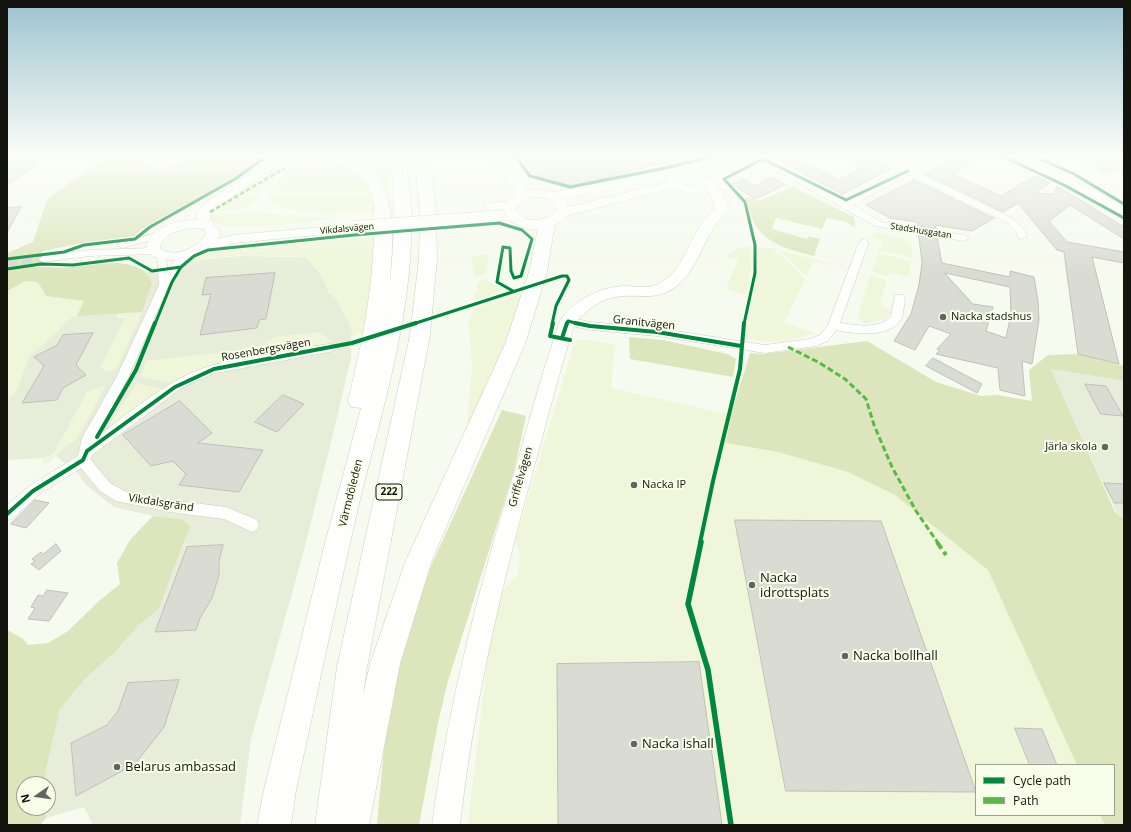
<!DOCTYPE html>
<html>
<head>
<meta charset="utf-8">
<style>
	body { margin:0 }
	#map { position:relative; width:1131px; height:832px; overflow:hidden; background:#f7faee; font-family:"Open Sans",sans-serif }
	canvas { display:block }
	.frame { position:absolute; inset:0; border:8px solid #13140e; pointer-events:none }
	.legend { position:absolute; left:975px; top:764px; width:140px; height:52px; box-sizing:border-box; background:#f9feea; border:1px solid #9da092; margin:0; padding:5px 7px; list-style:none; font-size:12px; color:#13140e }
	.legend li { display:flex; align-items:center; gap:8px; height:20px }
	.legend b { width:20px; border:1px solid #9da092 }
	.north { position:absolute; left:16px; top:776px; width:40px; height:40px; box-sizing:border-box; background:#f9feea; border:1px solid #9da092; border-radius:50%; rotate:257deg; font-size:11px; font-weight:700; line-height:16px; text-align:center; color:#13140e }
	.north::after { content:''; display:block; margin:auto; width:14px; height:18px; background:#63645c; clip-path:polygon(50% 0,100% 100%,50% 72%,0 100%) }
</style>
</head>
<body>
<div id="map">
<canvas width="1131" height="832"></canvas>
<div class="frame"></div>
<ul class="legend">
<li><b style="height:5px;background:#00873e"></b>Cycle path</li>
<li><b style="height:5px;background:#58b947"></b>Path</li>
</ul>
<div class="north">N</div>
</div>
<script>
const g = document.querySelector('canvas').getContext('2d');
g.lineJoin = 'round';
function paint(path, color) { g.fillStyle = color; g.fill(path, 'evenodd'); }
function trace(path, color, width, dash) { g.strokeStyle = color; g.lineWidth = width; g.lineCap = dash ? 'butt' : 'round'; g.setLineDash(dash || []); g.stroke(path); }
function label(font, color, halo, rows, align = 'center') {
  g.font = font + ' "Open Sans",sans-serif'; g.lineWidth = 4; g.setLineDash([]); g.textBaseline = 'middle'; g.strokeStyle = halo; g.fillStyle = color; for (const [text, x, y, turn = 0] of rows) {
    g.save(); g.translate(x, y); g.rotate((+turn || 0) * Math.PI / 180); g.textAlign = isNaN(turn) ? turn : align; if (halo) g.strokeText(text, 0, 0); g.fillText(text, 0, 0); g.restore();
  }
}
paint(new Path2D(`
	M240 256 303 257 307 258 322 276 329 293 337 299 352 328 351 358 330 447 303 554 251 739 240 825H93L84 807 46 818 45 808H48V784H45L46 770 60 709 85 679 116 651 139 625 191 526 181 519 153 516 114 507 86 485 76 471 53 454 45 458 7 460V402L17 389 29 357 73 316 77 315 136 267 147 272 196 260Z
	M1051 369 1124 381V519L1116 512Z`), '#e8edda');
paint(new Path2D(`
	M291 157H298C289 164 279 170 272 179 263 190 256 205 241 209 233 212 220 210 210 211 237 192 263 173 291 157Z
	M304 157C327 157 362 167 372 190 375 196 375 205 376 211 345 213 290 219 266 198 278 179 285 171 304 157Z
	M348 157H387L390 199C381 174 373 165 348 157Z
	M1077 157H1089L1104 171H1115L1117 175 1106 176Z
	M260 212 290 216 338 218C312 221 229 234 210 220V214Z
	M876 232 905 239 912 247V258L879 250 882 241 871 238Z
	M376 236 364 332 352 337C352 325 345 311 337 300 335 297 331 295 329 291 322 280 317 262 303 257 268 257 220 252 187 263L196 256 219 251Z
	M743 247H751C752 264 750 279 746 295L726 289 738 260 726 257 735 249Z
	M758 248H773L805 279 784 323 815 333C794 340 764 348 744 335L754 293 758 269Z
	M778 250 828 263 827 265 813 261 806 276Z
	M878 253 911 261 908 277 890 272 888 276 872 272Z
	M488 254 489 257 486 274 475 277 471 256Z
	M870 276 887 280 880 303 891 312 885 319 865 324 858 316Z
	M482 279 486 280 505 290 474 301V293L478 292 476 286Z
	M26 281 38 282 46 296 85 301 77 316H73L29 357 17 389 7 402V291Z
	M524 293 508 341 469 424 467 421 472 368 469 322 473 309Z
	M142 312 116 370 106 372 100 367 125 319 116 317 118 313Z
	M321 332 331 341V344L235 360 213 365 174 383 140 377 146 361 258 348 275 337Z
	M584 339 615 345 611 388 731 415 726 443 778 452 848 472 895 495 988 570 1077 765H976V815H1100L1105 825H468L488 652 500 594 517 576 520 556 515 540 575 341Z
	M138 383 166 390 108 428 113 417Z
	M106 385 77 439 61 450 45 466 41 461 53 454 87 392Z`), '#eff6d9');
paint(new Path2D(`
	M191 157H264L213 191 148 225 134 236 82 243 43 251 35 267C45 267 62 268 72 267 98 265 139 253 152 283L142 312 77 316 84 301 46 296 38 282 26 281 7 291V253L33 242 47 199 103 159 118 160 138 158C141 160 145 164 148 166 160 171 182 166 191 157Z
	M793 187 854 217 855 227 846 222 827 218 822 229 776 218 772 229 807 239 809 236 820 239 814 256C792 250 769 246 756 226 751 218 749 206 745 197L752 198 758 201Z
	M629 337 663 340 727 354 736 359 733 377 630 359Z
	M867 341 936 382 981 396 996 395 1032 401 1029 370 1048 355 1078 354 1124 366V381L1051 369 1115 512 1124 519V825H1105L1100 815H1114V765H1077L988 570 895 495 848 472 778 452 726 443 731 415 750 353 764 354Z
	M502 410 526 416 514 471 448 681 438 723 419 825H377L386 725 402 646 432 564Z
	M153 516 181 519 191 526 183 543 159 608 139 625 116 651 85 679 60 709 46 770 45 784H24V808H45L46 818 40 825H7V630L23 639 28 645 48 643 68 631 99 601 120 584 117 563 130 540Z`), '#dce5bc');
const building = new Path2D(`
	M11 157H47L7 185V160Z
	M524 157H669L670 161 574 186 537 176Z
	M773 157H795L839 180 862 167 842 157H873L892 168 843 194Z
	M957 157H984L953 174 1001 196 1035 176 1050 183 1034 193 1053 194 1057 186 1124 227V239L1070 205 1049 221 1067 242 1124 252V263L1092 257 1119 364 1078 354 1064 252 1057 250 1018 203 1003 212 925 174Z
	M1089 157 1118 159 1124 165V171H1104Z
	M772 177 785 185 755 199 732 184 743 179 754 186Z
	M914 180 993 218H994L972 231 935 225 936 229 917 226V222L890 218 866 205Z
	M21 207 7 233V208Z
	M919 235 937 238 942 263 1010 277V271L1034 277 1038 301 1039 320 1032 364 1022 361 1025 396 1000 390 998 368 936 354 940 350 937 349 951 334 929 326 915 350 894 341 911 314 919 285 922 263ZM945 273 1010 287 1011 314 1006 338 986 331 993 307 973 304Z
	M275 273 266 319 259 320 257 328 200 335 211 294 202 295 206 278Z
	M93 333 76 365 86 375 63 388 57 400 22 403 44 366 34 357 57 345 63 335Z
	M933 358 982 384 977 393 926 366Z
	M1085 384 1106 386 1123 416 1101 414Z
	M283 395 304 404 277 432 255 422Z
	M180 401 212 433 198 443 263 450 239 492 179 485 186 474 173 461 151 466 123 435Z
	M1104 483 1124 484V503H1115Z
	M35 500 49 503 26 528 11 524Z
	M735 520 881 521 976 792 786 791Z
	M56 544 61 551 39 570 31 564 35 561 32 559 41 552 43 554Z
	M223 545 219 561V575L212 598 200 618 196 630 155 632 187 547Z
	M47 590 68 593 49 621 28 619 35 608 31 607 38 595 43 596Z
	M699 662 722 825H558L557 664Z
	M179 680 164 727 135 764 76 796 71 743 107 725 118 711 128 683Z
	M1015 728 1042 729 1057 765H1030Z`);
paint(building, '#dadcd3');
trace(building, '#bfc1b9', 1);
trace(new Path2D(`
	M7 264 43 259`), '#d5d8cc', 10, [10, 5]);
const street = new Path2D(`
	M752 157H763L846 201 901 171 874 157H885L908 168 927 157H938L915 171 1014 219 1024 229 1027 236 1022 239 1018 238 1016 232 1008 223 908 175 853 205 881 222 964 235 969 238 964 241 875 226Z
	M1118 157H1124V161Z
	M161 232 165 233 166 235 165 237 122 248 117 245 118 243Z
	M864 239 869 242 840 323C855 325 880 330 891 316L895 295H903L905 298C904 304 904 311 902 317 893 339 854 334 836 330L828 341 816 346 765 353 657 336 590 330 564 324 562 321 568 317 590 322 657 328 765 345 810 339 820 335 828 325 859 242Z
	M155 248 159 249V252L165 253 168 271C173 263 183 248 195 251L196 253 183 264 169 285 128 378 96 437C125 417 155 390 187 375 227 356 285 351 329 344L333 345 335 348 333 351 329 352 216 373 195 381 179 390 92 455 90 459 110 483 124 491 170 500 226 507 257 520 259 525 257 530 252 532 224 519 170 512 116 501 100 491 81 468 38 495 12 519 7 520V505L28 487 78 456 82 438 116 378 159 285 157 254 89 256 43 262 38 259 43 256 89 250Z`);
const secondary = new Path2D(`
	M275 157H289L215 209 211 214 210 219 219 230 220 235 217 239 234 235 354 224 359 225 361 228 359 231 235 243 176 261 154 257 146 249C150 226 177 220 197 220V213L205 203ZM194 228 204 229 206 235C196 248 175 259 160 248 163 232 180 230 194 228Z
	M491 157H503L527 191 537 189 553 192 654 173 714 157H755L753 160 719 172 713 168 715 165 724 162 678 175 679 180C696 193 695 180 708 180 719 181 727 201 729 210 726 214 721 216 718 221 701 244 695 279 667 292 650 299 641 295 625 296 602 297 590 307 575 323 560 368 549 414 536 460 503 581 474 700 460 825H432C449 699 481 581 518 460 531 413 544 367 560 321 573 300 600 287 625 286 636 286 645 289 656 285 688 271 689 229 715 209L712 198 706 190 693 194 673 188 566 216C552 236 510 233 503 209L490 211 483 207 485 204 507 201 517 194ZM665 178 667 182 569 207 564 198ZM532 197C543 196 555 198 556 210 549 221 535 222 524 218L516 210C518 202 524 199 532 197Z
	M1009 157H1025L1100 193 1124 207V217Z`);
const highway = new Path2D(`
	M276 157H295L281 166H271L269 163Z
	M321 157C329 157 338 156 346 158 401 169 393 239 390 282 395 237 395 202 391 157H405C409 186 413 215 411 244 407 334 379 421 358 508 336 602 317 696 296 790L291 825H257L264 790 325 543 361 408 351 407 348 401C362 343 374 286 374 226 374 213 375 196 368 184 358 169 339 165 323 160Z
	M415 157H429L436 213 437 259 430 335 367 667 363 695 370 664 406 560 505 344 529 272 539 223 541 219 547 218 553 219 555 223 547 272 525 344 432 560 400 664 369 825H315L337 667 410 335 419 259 420 213Z`);
trace(street, '#cccec5', 1);
trace(secondary, '#cccec5', 1);
trace(highway, '#cccec5', 1);
paint(street, '#fefefc');
paint(secondary, '#fefefc');
paint(highway, '#fefefc');
const secondaryBridge = new Path2D(`
	M354 228 491 218`);
trace(secondaryBridge, '#cccec5', 15, []);
trace(secondaryBridge, '#fefefc', 14);
trace(new Path2D(`
	M210 212 285 168`), '#58b947', 2.5, [4.5, 2.5]);
trace(new Path2D(`
	M788 347 818 362 845 379 866 399 874 425 892 467 916 511 938 543`), '#58b947', 3, [6, 3]);
trace(new Path2D(`
	M937 542 946 555`), '#58b947', 4, [8, 4]);
trace(new Path2D(`
	M516 157 530 176 570 187 665 168 709 157
	M1004 157 1064 185 1124 218
	M1036 157 1074 174 1124 204
	M763 159 846 200 908 171
	M7 259 64 252 84 245 135 239 150 227 235 179 266 157
	M7 269 41 264 73 265 129 258 152 271 181 267 194 256 208 250 354 235 499 223 522 230 532 239 521 276 514 278 511 271 510 248 503 247 497 282 513 291
	M155 324 172 282 181 267
	M413 324 562 276H567L569 280 556 306 552 324
	M567 324 568 321 579 324
	M744 324 755 273V245L745 202 724 179 767 157`), '#00873e', 3);
trace(new Path2D(`
	M553 323 550 336 570 340
	M575 323 590 326 657 332 741 346
	M562 338 567 323
	M97 437 136 370 155 323
	M7 514 33 491 83 460 87 451 175 387 214 369 352 343 416 323
	M700 543 713 481 740 369 744 323`), '#00873e', 4);
trace(new Path2D(`
	M701 542 688 604 708 670 731 825`), '#00873e', 5.5);
const sky = g.createLinearGradient(0, 0, 0, 274);
sky.addColorStop(0, '#9dc3cf');
sky.addColorStop(0.57, '#fbfdf7');
sky.addColorStop(1, '#fbfdf700');
g.fillStyle = sky;
g.fillRect(0, 0, 1131, 274);
for (const [x, y, r, color] of [
	[943,317,4,"#63645c"],
	[1105,447,4,"#63645c"],
	[634,485,4,"#63645c"],
	[752,585,4,"#63645c"],
	[845,656,4,"#63645c"],
	[634,744,4,"#63645c"],
	[117,767,4,"#63645c"]
]) { const dot = new Path2D(); dot.arc(x, y, r, 0, 2 * Math.PI); g.fillStyle = color; g.fill(dot); trace(dot, '#f9feea', 1.5); }
label('9px', '#13140e', '#f9feea', [
	["Vikdalsvägen",347,229,-5],
	["Stadshusgatan",921,231,9]
]);
for (const [x, y, w] of [
	[389,492,26]
]) { const box = new Path2D(); box.roundRect(x - w / 2, y - 8, w, 16, 3); g.fillStyle = '#f9feea'; g.fill(box); trace(box, '#13140e', 1); }
label('bold 10px', '#13140e', null, [
	["222",389,492]
]);
label('11px', '#13140e', '#f9feea', [
	["Nacka stadshus",951,317],
	["Järla skola",1097,447,"right"],
	["Nacka IP",642,485]
], 'left');
label('11px', '#13140e', '#f9feea', [
	["Granitvägen",644,323,6],
	["Rosenbergsvägen",266,350,-10],
	["Griffelvägen",521,477,-74],
	["Värmdöleden",351,493,-76],
	["Vikdalsgränd",161,503,9]
]);
label('13px', '#13140e', '#f9feea', [
	["Nacka",760,578],
	["idrottsplats",760,593],
	["Nacka bollhall",853,656],
	["Nacka ishall",642,744],
	["Belarus ambassad",125,767]
], 'left');
</script>
</body>
</html>
